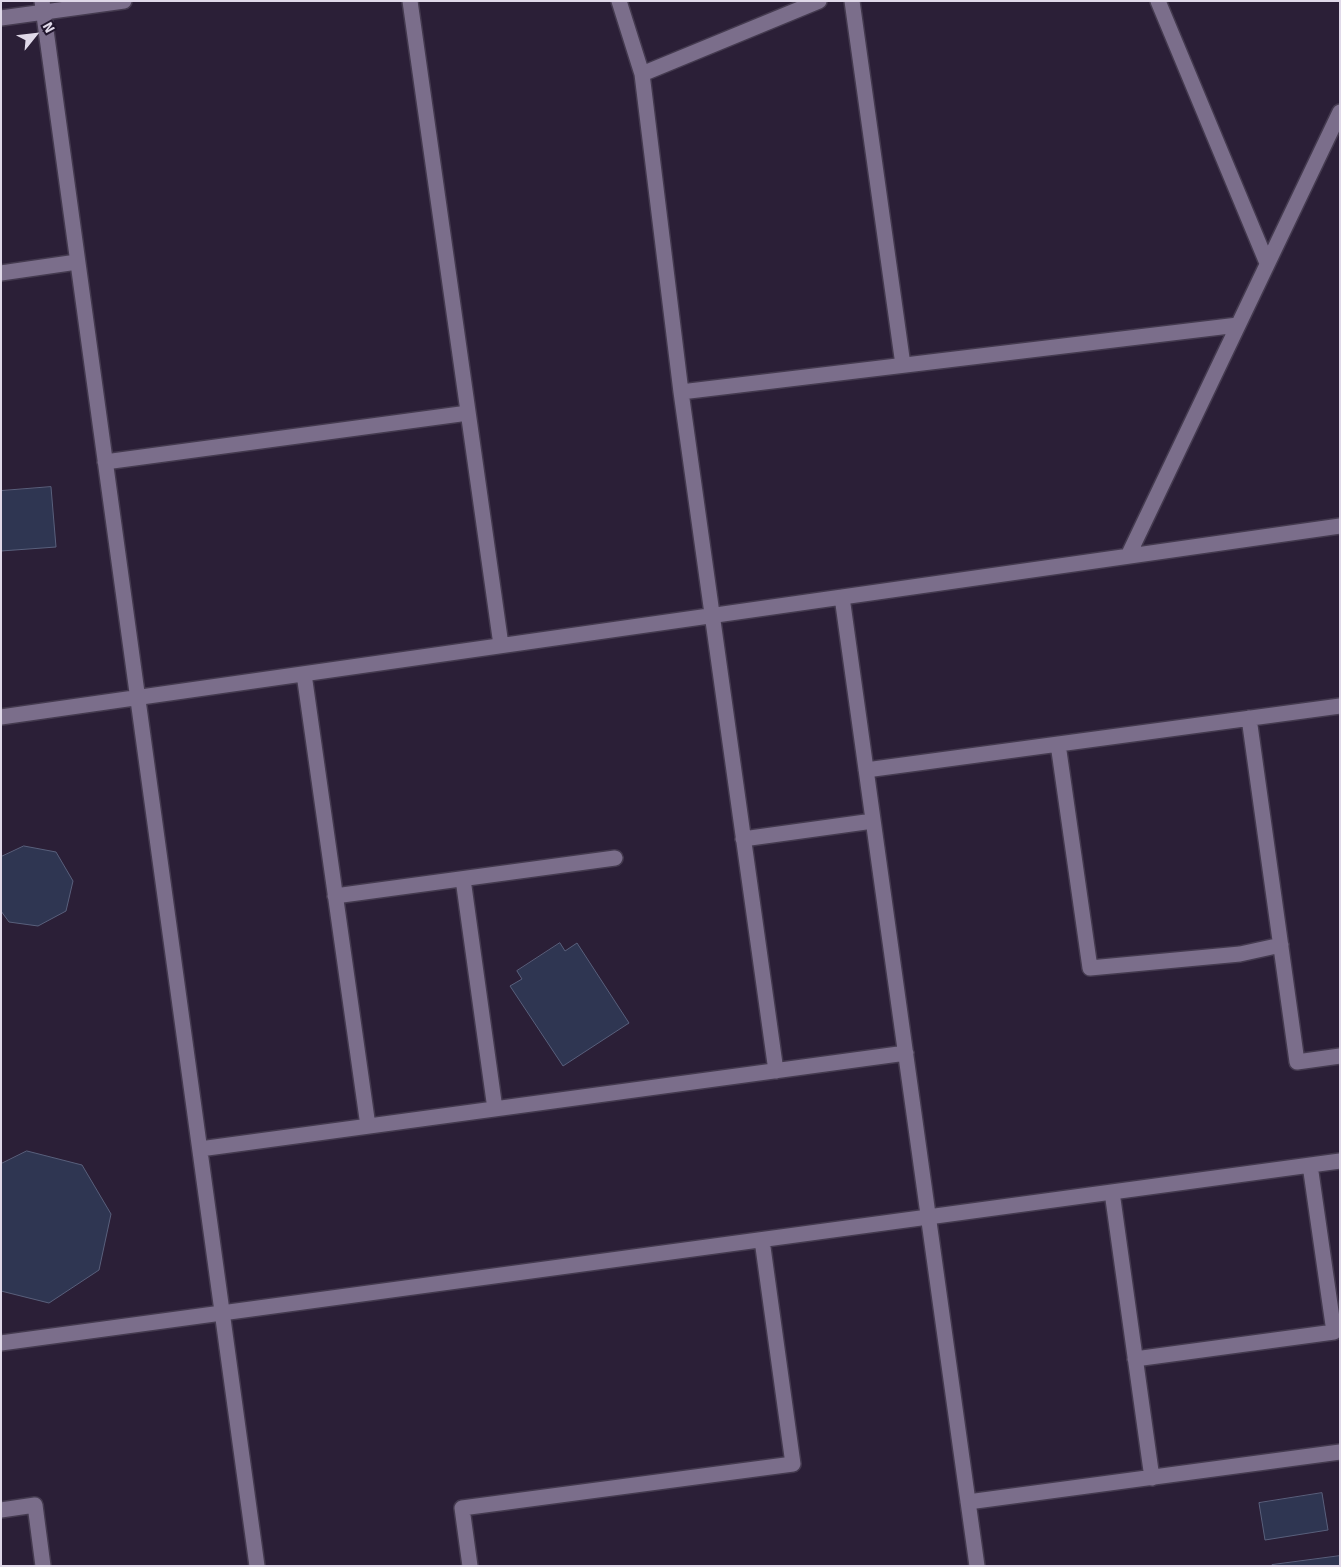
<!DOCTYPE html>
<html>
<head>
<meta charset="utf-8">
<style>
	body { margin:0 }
	#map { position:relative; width:1341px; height:1567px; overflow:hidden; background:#2b1f37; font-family:Signika,sans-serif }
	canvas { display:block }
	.frame { position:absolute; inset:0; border:2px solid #e0d9e9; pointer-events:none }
	.north { position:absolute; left:10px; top:10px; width:50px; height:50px; -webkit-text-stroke:4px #21162d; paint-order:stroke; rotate:61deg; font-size:14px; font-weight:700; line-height:20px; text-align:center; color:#e0d9e9 }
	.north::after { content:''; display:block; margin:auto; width:18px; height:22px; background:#e0d9e9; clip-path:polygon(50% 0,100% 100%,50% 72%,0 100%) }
</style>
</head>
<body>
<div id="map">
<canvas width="1341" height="1567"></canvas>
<div class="frame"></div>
<div class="north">N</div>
</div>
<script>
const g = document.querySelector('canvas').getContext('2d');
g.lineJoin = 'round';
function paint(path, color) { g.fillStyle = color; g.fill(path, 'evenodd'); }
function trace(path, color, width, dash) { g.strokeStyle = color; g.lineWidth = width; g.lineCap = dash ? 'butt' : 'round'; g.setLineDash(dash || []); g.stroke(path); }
const building = new Path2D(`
	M51 487 56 547 1 551V491Z
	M24 846 56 852 73 881 66 911 38 926 9 922 1 911V857Z
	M560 943 565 951 577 943 629 1023 563 1066 510 986 522 979 517 971Z
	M27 1151 82 1165 111 1214 99 1270 49 1303 1 1291V1164Z
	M1322 1493 1328 1530 1265 1540 1259 1503Z
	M1340 1556V1566H1272V1565Z`);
paint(building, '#2f3652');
trace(building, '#59607c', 1);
const minor = new Path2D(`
	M42 1 257 1566
	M410 1 501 645
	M619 1 642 74 681 392 776 1071
	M852 1 903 365
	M1158 1 1267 263
	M1 18 124 1
	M642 74 819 1
	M1 273 77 262
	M681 392 1238 325
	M105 462 468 413
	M1128 556 1340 112
	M842 597 977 1566
	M304 674 368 1126
	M1 717 1340 526
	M1249 718 1297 1062 1340 1056
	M1058 744 1090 968 1240 954 1281 945
	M866 770 1340 706
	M743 839 873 821
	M463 879 495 1109
	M335 896 615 858
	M200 1149 906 1053
	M1112 1192 1152 1478
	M1 1343 1340 1161
	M1135 1359 1334 1332 1310 1165
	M968 1502 1340 1452
	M1 1510 35 1505 43 1566
	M470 1566 462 1508 793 1464 762 1240`);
trace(minor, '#443a4f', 18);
trace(minor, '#7b6e8b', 15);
</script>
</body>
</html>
